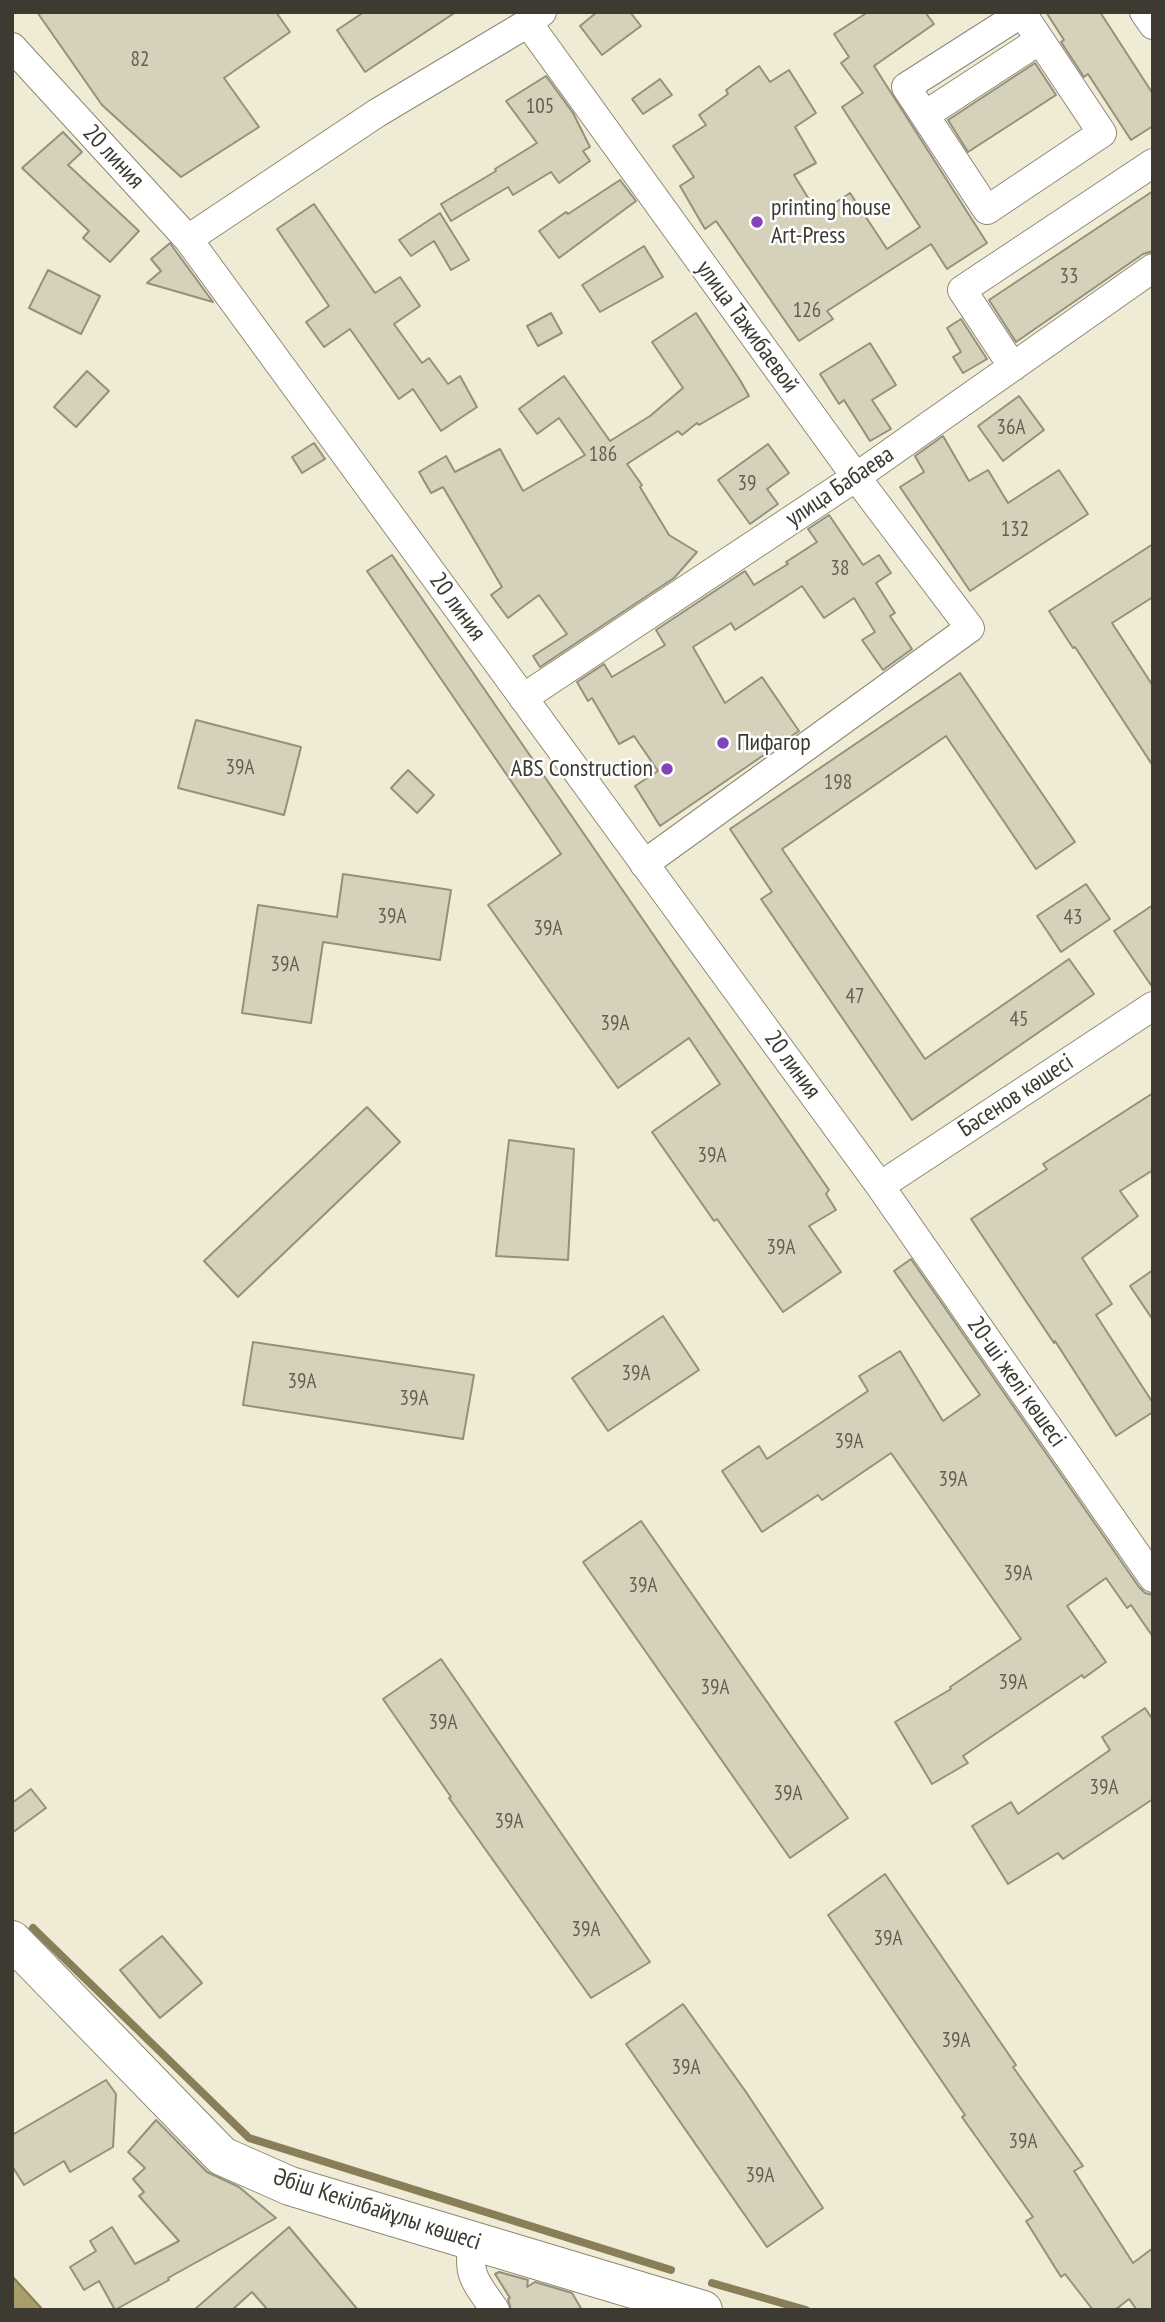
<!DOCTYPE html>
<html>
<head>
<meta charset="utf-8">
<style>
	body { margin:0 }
	#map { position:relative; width:1165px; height:2322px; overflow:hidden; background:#f0ebd4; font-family:"PT Sans Narrow",sans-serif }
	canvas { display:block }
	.frame { position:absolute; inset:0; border:14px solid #3c3a31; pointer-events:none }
</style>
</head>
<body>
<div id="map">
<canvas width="1165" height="2322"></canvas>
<div class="frame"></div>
</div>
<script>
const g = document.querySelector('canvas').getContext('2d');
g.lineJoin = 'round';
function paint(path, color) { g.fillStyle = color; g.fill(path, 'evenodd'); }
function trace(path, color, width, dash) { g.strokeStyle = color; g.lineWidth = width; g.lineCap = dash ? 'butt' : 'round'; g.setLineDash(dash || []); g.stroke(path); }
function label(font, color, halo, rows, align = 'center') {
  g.font = font + ' "PT Sans Narrow",sans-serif'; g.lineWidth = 5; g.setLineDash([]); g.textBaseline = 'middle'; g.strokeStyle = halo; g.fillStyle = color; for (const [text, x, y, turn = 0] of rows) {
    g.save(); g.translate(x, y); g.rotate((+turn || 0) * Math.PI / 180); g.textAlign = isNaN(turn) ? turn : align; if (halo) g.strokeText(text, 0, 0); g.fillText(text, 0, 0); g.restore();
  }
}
const water = new Path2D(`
	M12 2276 43 2310H12Z`);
paint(water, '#a99d6a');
trace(water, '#887f59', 2);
trace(new Path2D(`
	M33 1928 249 2138 671 2270
	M712 2283 806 2310`), '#887f59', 8);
const building = new Path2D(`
	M37 12H276L290 32 224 78 259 127 181 177 102 105Z
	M364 12H456L365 72 337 30Z
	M597 12H630L641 26 602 55 580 26Z
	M868 12H925L934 24 874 66 987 243 947 269 931 244 827 311 833 319 799 341 716 221 705 229 680 186 694 177 673 146 706 125 699 115 728 94 726 90 759 66 770 82 789 70 816 113 795 127 816 163 794 175 818 214 850 193 887 249 920 227 842 107 863 93 841 63 849 57 834 34Z
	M1046 12H1100L1153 94V126L1131 140 1088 74 1084 77 1061 42 1064 40Z
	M1035 63 1056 95 968 152 948 120Z
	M546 76 573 113 590 147 583 151 590 161 559 183 551 172 513 195 508 187 451 221 441 204 496 171 495 169 537 143 506 101Z
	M660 79 672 95 643 114 632 99Z
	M63 132 82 152 68 165 139 231 110 262 83 238 89 231 22 168Z
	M620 180 636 201 559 258 539 231 566 212 568 214Z
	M1153 191V251L1143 254 1016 342 989 300Z
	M314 204 375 293 400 277 420 306 394 324 422 363 429 358 448 384 460 376 477 407 441 431 413 389 399 399 350 329 324 347 306 322 329 306 277 229Z
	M440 213 469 260 451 270 434 241 411 256 399 240Z
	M170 243 175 250 213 302 147 283 161 271 151 259Z
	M644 246 663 277 600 312 582 285Z
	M48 270 100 296 81 334 29 308Z
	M551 313 562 333 538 346 527 326Z
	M696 313 740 380 749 396 699 425 697 423 682 435 678 431 627 464 642 485 640 487 669 535 697 552 674 578 540 667 533 656 567 634 539 595 508 618 491 595 502 587 443 487 431 493 419 472 446 456 455 472 500 449 523 491 585 455 559 418 537 434 519 409 564 376 610 441 650 416 683 388 652 342Z
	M961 319 987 359 963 373 953 357 961 352 947 328Z
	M870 343 896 385 872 400 891 429 870 441 844 400 839 404 820 374Z
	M87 371 109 391 76 427 54 407Z
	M1019 396 1044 430 1003 461 978 426Z
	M943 436 969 481 988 470 1008 503 1059 470 1088 514 970 591 900 487 924 472 915 456Z
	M314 443 325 459 302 473 292 457Z
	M768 444 789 473 767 489 778 504 750 524 718 480Z
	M829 515 863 565 879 555 891 573 876 583 895 613 890 616 912 649 883 670 862 640 875 632 854 598 824 618 802 586 735 630 731 623 693 647 725 703 762 677 799 731 660 826 635 786 658 771 634 736 619 744 592 698 588 701 577 682 604 664 612 677 665 645 656 630 745 571 754 585 788 564 786 562 817 542 808 529Z
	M1153 544V597L1112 623 1153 686V766L1075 647 1073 648 1049 611Z
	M392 555 829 1190 826 1194 836 1210 809 1226 841 1272 783 1312 717 1219 714 1221 652 1132 720 1084 689 1038 618 1088 488 905 561 854 367 571Z
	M960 673 1075 842 1036 869 946 736 782 849 925 1059 1069 959 1094 994 912 1120 761 899 772 892 730 829Z
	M196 720 301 747 284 815 178 788Z
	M408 770 434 795 417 813 391 788Z
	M343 874 451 890 440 960 323 942 311 1023 242 1013 258 905 337 917Z
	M1086 884 1110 919 1061 952 1037 916Z
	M1153 905V988L1114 931Z
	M1153 1093V1170L1120 1191 1138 1216 1082 1258 1112 1304 1096 1315 1153 1403V1412L1116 1436 1055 1341 1054 1343 971 1219 1047 1169 1043 1164Z
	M367 1107 400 1142 238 1297 204 1261Z
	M509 1140 574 1149 568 1260 496 1256Z
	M911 1259 1139 1587 1145 1593 1153 1595V1637L1131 1605 1127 1608 1106 1578 1067 1606 1106 1662 1084 1678 1082 1675 963 1756 968 1763 932 1784 895 1722 951 1689 950 1687 1021 1639 891 1453 822 1500 818 1495 762 1532 722 1471 759 1446 767 1459 868 1391 859 1376 900 1351 943 1421 980 1395 894 1271Z
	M1153 1270V1320L1130 1286Z
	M663 1316 699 1370 608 1431 572 1378Z
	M253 1342 474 1375 463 1439 243 1405Z
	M641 1521 848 1818 790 1858 583 1562Z
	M441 1659 650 1962 591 1998 449 1798 451 1797 383 1699Z
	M1145 1708 1153 1720V1799L1063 1859 1058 1853 1008 1884 972 1826 1011 1802 1018 1814 1110 1750 1102 1737Z
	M31 1789 46 1808 12 1833V1803Z
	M885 1874 1016 2065 1013 2067 1083 2166 1074 2171 1133 2263 1153 2248V2310H1137L1129 2299 1115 2310H1093L1065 2274 1061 2277 1026 2221 1033 2217 962 2117 965 2115 828 1915Z
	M162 1936 202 1983 160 2018 120 1970Z
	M683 2004 746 2092 823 2208 767 2247 626 2044Z
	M106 2080 116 2094 113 2147 70 2172 64 2161 24 2185 12 2166V2135Z
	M156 2120 207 2172 239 2187 276 2218 168 2278 169 2280 115 2310 99 2281 84 2290 70 2267 96 2251 90 2241 112 2227 135 2264 179 2241 139 2196 144 2192 133 2179 145 2168 128 2152Z
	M289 2227 358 2310H268L252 2292 232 2310H194Z
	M499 2272 528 2280 527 2287 535 2282 572 2293 582 2310H511L508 2299 510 2298 495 2274Z`);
paint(building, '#d6d1ba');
trace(building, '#95907b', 2);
const street = new Path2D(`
	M1144 12 1153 25
	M1022 13 1102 133 987 210 906 87Z
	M528 23 856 477 970 628 644 864
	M12 47 188 239 880 1186 1153 1578
	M925 115 1040 40
	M188 239 377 113 528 23 542 12
	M1013 367 962 290 1153 163
	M523 698 856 477 1153 268
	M880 1186 1153 1006
	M474 2241C465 2275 477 2283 495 2310`);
const secondary = new Path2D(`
	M12 1940 222 2156 290 2186 703 2310`);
trace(street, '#8d8873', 30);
trace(secondary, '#8d8873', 40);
trace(street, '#fff', 28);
trace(secondary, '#fff', 38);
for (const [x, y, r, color] of [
	[757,222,7,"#8444b9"],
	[723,743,7,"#8444b9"],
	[667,769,7,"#8444b9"]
]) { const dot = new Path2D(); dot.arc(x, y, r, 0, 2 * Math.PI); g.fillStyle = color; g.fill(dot); trace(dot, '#fff', 2.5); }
label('21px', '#626053', null, [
	["82",140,60],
	["105",540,107],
	["33",1069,277],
	["126",807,311],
	["36А",1011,428],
	["186",603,455],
	["39",747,484],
	["132",1015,530],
	["38",840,569],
	["39А",240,768],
	["198",838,783],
	["39А",392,917],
	["43",1073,918],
	["39А",548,929],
	["39А",285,965],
	["47",855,997],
	["45",1019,1020],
	["39А",615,1024],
	["39А",712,1156],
	["39А",781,1248],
	["39А",636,1374],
	["39А",302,1382],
	["39А",414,1399],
	["39А",849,1442],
	["39А",953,1480],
	["39А",1018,1574],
	["39А",643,1586],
	["39А",1013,1683],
	["39А",715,1688],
	["39А",443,1723],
	["39А",1104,1788],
	["39А",788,1794],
	["39А",509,1822],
	["39А",586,1930],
	["39А",888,1939],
	["39А",956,2041],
	["39А",686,2068],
	["39А",1023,2142],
	["39А",760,2176]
]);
label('24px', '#3c3a31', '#fff', [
	["20 линия",113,157,47],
	["улица Тажибаевой",747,327,54],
	["улица Бабаева",840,487,-34],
	["20 линия",457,607,54],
	["20 линия",792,1065,54],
	["Бәсенов көшесі",1016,1096,-33],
	["20-ші желі көшесі",1016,1382,55],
	["Әбіш Кекілбайұлы көшесі",377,2210,18]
]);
label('24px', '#3c3a31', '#fff', [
	["printing house",771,208],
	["Art-Press",771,236],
	["Пифагор",737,743],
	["ABS Construction",653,769,"right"]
], 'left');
</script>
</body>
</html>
